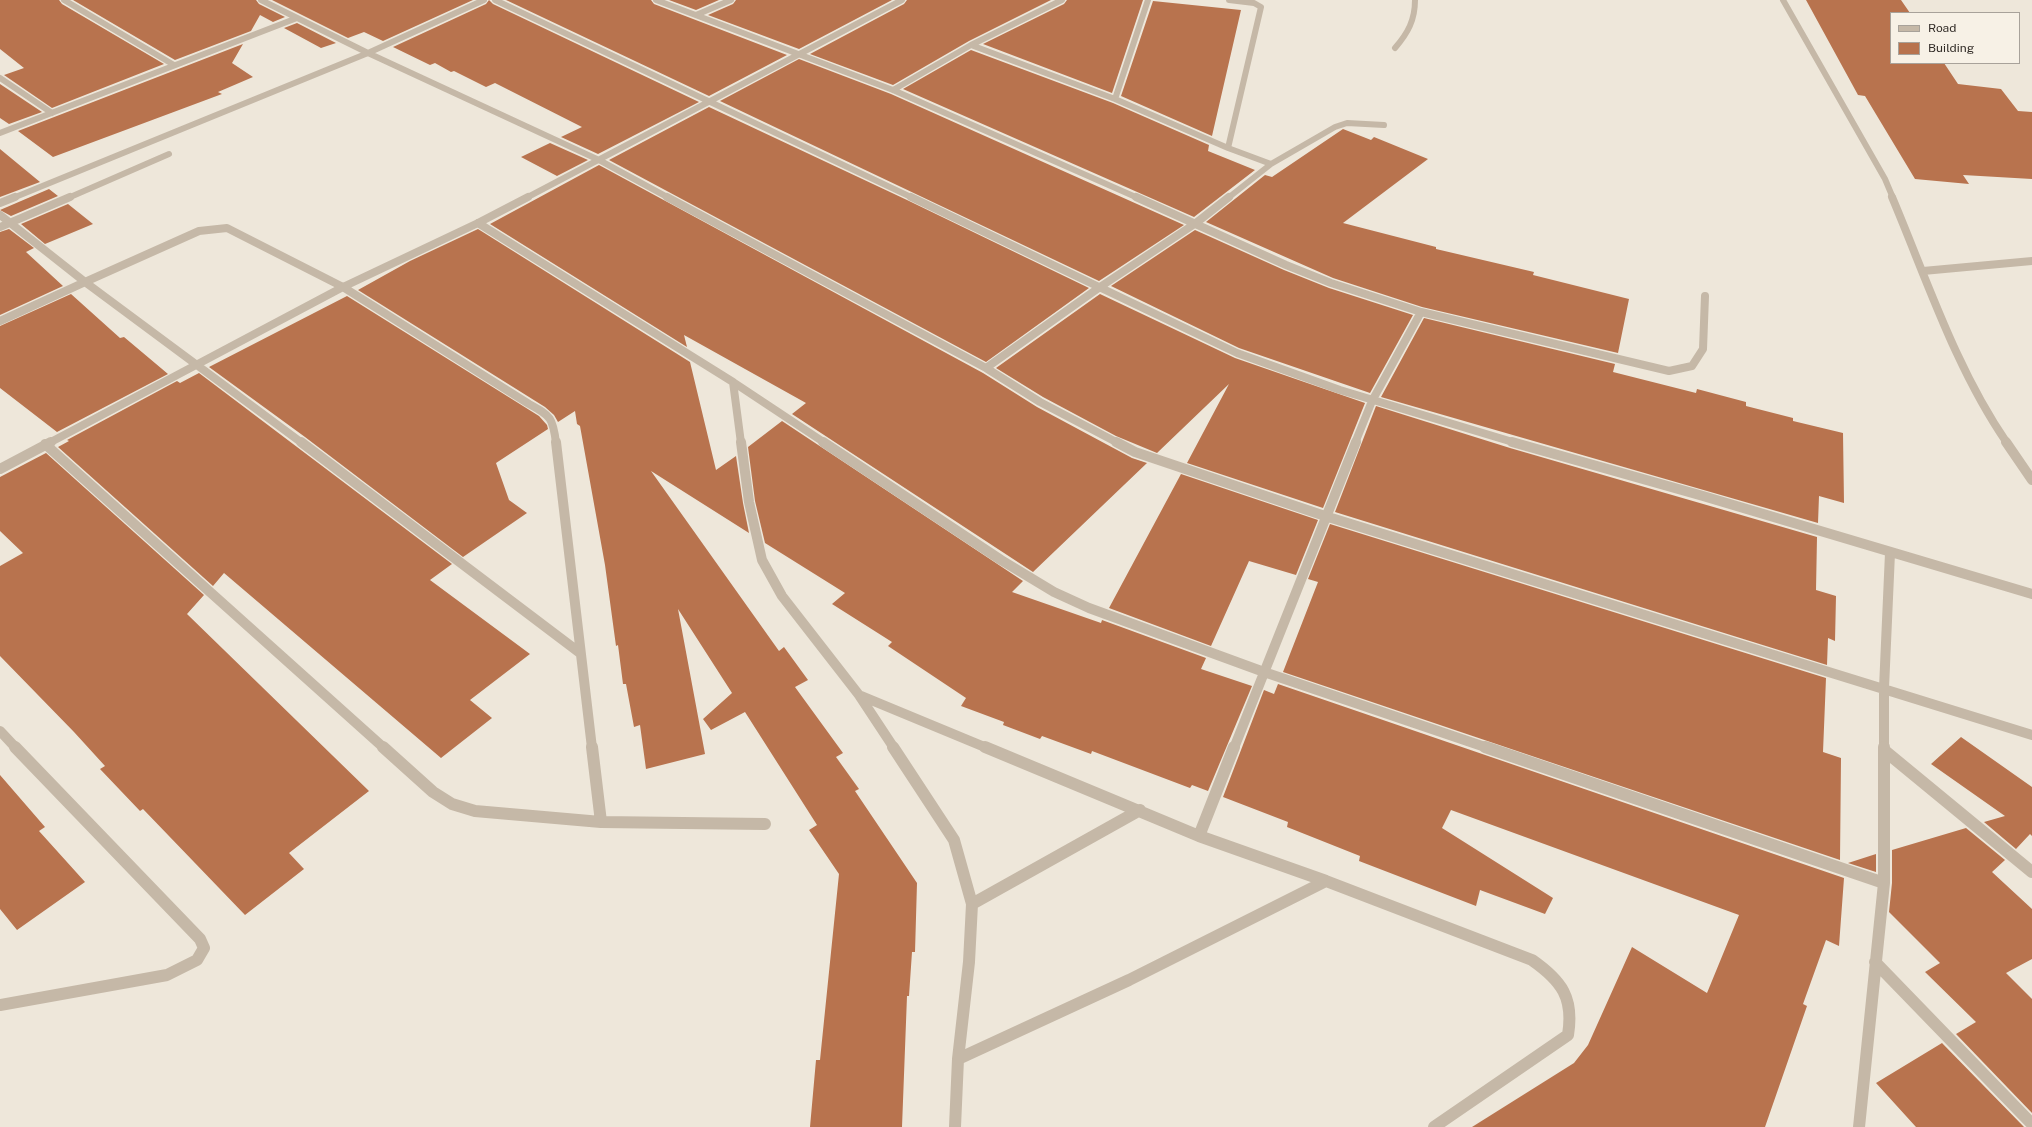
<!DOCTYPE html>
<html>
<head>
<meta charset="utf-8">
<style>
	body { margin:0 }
	#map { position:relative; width:2032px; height:1127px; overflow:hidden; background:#eee7da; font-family:"Public Sans",sans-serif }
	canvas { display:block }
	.legend { position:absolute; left:1890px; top:12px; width:130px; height:52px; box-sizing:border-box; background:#f7f1e6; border:1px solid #a8a29a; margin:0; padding:5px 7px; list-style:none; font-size:12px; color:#322c27 }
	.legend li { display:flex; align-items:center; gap:8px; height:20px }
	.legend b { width:20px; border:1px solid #a8a29a }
</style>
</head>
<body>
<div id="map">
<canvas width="2032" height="1127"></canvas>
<ul class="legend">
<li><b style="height:5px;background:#c5b8a7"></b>Road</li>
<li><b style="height:11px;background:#b8734e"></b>Building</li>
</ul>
</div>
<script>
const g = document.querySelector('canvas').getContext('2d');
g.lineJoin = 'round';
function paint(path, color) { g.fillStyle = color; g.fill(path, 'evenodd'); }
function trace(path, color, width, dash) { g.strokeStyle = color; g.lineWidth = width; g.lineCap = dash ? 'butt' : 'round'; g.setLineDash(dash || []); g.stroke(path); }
paint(new Path2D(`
	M0 0H59L62 4 164 64 52 108 4 75 24 68 0 49Z
	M73 0H256L259 4 285 17 273 22 260 15 251 31 175 60Z
	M272 0H473L383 41 364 32 348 38Z
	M489 0 493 4 699 102 598 154 561 137 582 127 495 83 486 87 454 71 451 72 435 63 430 65 393 47 486 4Z
	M506 0H651L654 4 787 55 709 96Z
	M669 0H719L696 10Z
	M736 0H892L799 49 708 15 733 4Z
	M907 0H1051L969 41 893 85 810 54 904 4Z
	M1067 0H1143L1112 93 983 44 1064 4Z
	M1806 0H1901L1910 13H1891V63H1944L1958 84 2001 89 2018 111 2032 112V179L1963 175 1969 184 1915 179 1865 96 1858 95Z
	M1153 1 1241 10 1212 136 1121 96Z
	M297 23 336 43 321 48 284 28Z
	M243 44 232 63 253 77 218 92 222 94 53 157 18 131Z
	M971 50 1113 103 1209 145 1208 151 1255 170 1194 217 903 89Z
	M799 59 891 94 1184 225 1099 281 720 101Z
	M0 84 42 112 9 124 0 118Z
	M709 107 907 200 1089 288 986 362 609 160Z
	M1343 129 1371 140 1374 137 1428 159 1343 223 1436 247V249L1534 272 1533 275 1629 299 1618 353 1422 307 1333 278 1206 222 1265 175 1272 177Z
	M550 143 588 160 557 176 521 157Z
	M0 149 40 182 0 197Z
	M599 165 983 373 1037 407 1132 458 1147 463 1033 572 792 414 806 403 684 335 687 347 490 224Z
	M49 189 58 196 11 216 0 210Z
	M68 204 93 224 45 244 21 224Z
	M9 229 34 248 26 252 63 286 0 315V232Z
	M478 229 690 362 716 470 736 456 743 503 749 533 651 471 779 651 784 647 808 680 795 687 843 753 836 757 859 789 855 791 917 883 915 952H912L909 996H907L902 1127H810L816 1060H820L839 874 809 830 817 825 745 712 711 730 703 719 732 693 678 609 705 754 646 769 640 725 634 727 626 684H623L618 645 616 646 605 565 580 426 577 424 575 411 558 422 554 415 545 407 358 290 410 261Z
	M1195 230 1284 270 1329 288 1413 315 1370 393 1239 348 1111 286Z
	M71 294 120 338 124 337 168 374 57 432 0 388V326Z
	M1100 294 1235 358 1365 403 1323 508 1187 463 1229 384 1157 453 1116 436 1043 397 996 368Z
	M347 296 539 416 547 425 548 429 496 463 509 500 527 513 463 557 305 437 209 367Z
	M1424 318 1615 364 1613 372 1696 393 1697 389 1746 402V406L1793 418V421L1843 433 1844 503 1819 496 1818 523 1381 397Z
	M199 373 452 564 430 580 530 654 470 700 492 718 441 758 224 573 213 586 58 447 69 441 67 440 177 381 180 383Z
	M1376 406 1510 448 1817 537 1816 590 1836 596 1835 641 1828 638 1827 665 1335 512Z
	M782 421 1023 581 1012 592 1101 623 1102 620 1206 658 1201 669 1252 686 1208 791 1192 785 1190 788 1092 751 1091 754 1042 736 1040 739 1003 725 1004 722 961 706 966 698 888 646 892 642 832 604 845 593 765 543 755 501 748 447Z
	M46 453 204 595 187 614 369 791 289 853 304 869 245 915 143 809 140 811 100 769 105 766 74 732 0 656V566L23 553 0 531V477Z
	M1181 474 1318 520 1296 575 1249 561 1211 646 1109 608Z
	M1330 524 1826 678 1823 752 1841 758 1840 860 1283 672 1318 582 1308 579Z
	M1278 684 1844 878 1839 946 1826 940 1803 1004 1807 1006 1765 1127H1472L1574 1063 1588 1045 1632 947 1707 993 1739 915 1451 810 1442 828 1553 898 1545 914 1480 890 1476 906 1359 861 1360 856 1287 827 1288 822 1223 797 1264 690 1274 694Z
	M1961 737 2032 787V836L2030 834 2016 849 1984 822 2005 816 1931 764Z
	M0 775 45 827 39 831 85 882 17 930 0 909Z
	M1966 828 2005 860 1992 872 2032 909V959L2006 973 2032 999V1113L1956 1034 1976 1022 1925 972 1940 963 1889 912 1892 883V850Z
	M1876 854V872L1848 863Z
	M1942 1043 2024 1127H1916L1876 1083Z`), '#b8734e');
trace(new Path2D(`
	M85 282 199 231 227 228 343 287`), '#c5b8a7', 8);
trace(new Path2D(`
	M64 0 174 65
	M261 0 368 53 599 160 669 198
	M495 0 913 198
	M656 0 893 90 1138 198
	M1062 0 971 45 1115 99 1228 148
	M696 15 731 0
	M1395 48C1408 33 1415 20 1415 0
	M0 78 52 113
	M893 90 971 45
	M1115 99 1148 0
	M0 133 297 18
	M1271 164 1335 127 1347 123 1384 125
	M13 198 368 53 484 0
	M68 198 169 154
	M526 198 902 0
	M1228 198 1271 164 1228 148 1261 7 1254 3 1229 0`), '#c5b8a7', 6);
trace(new Path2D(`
	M667 197 986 368 1040 402 1118 443
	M911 197 1237 353 1340 390 1516 443
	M1136 197 1286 265 1331 283 1421 312 1669 371 1692 366 1703 349 1705 296
	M0 203 15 197
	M0 215 85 282 302 443
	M478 223 733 382 825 443
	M0 227 70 197
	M1923 271 2032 261
	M343 287 529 404C551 416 553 418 556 443
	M0 321 85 282
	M986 368 1100 287 1196 223 1229 197
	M733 382 741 443
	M49 443 343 287 478 223 528 197
	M1355 443 1372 401 1421 312`), '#c5b8a7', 8);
trace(new Path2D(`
	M301 442 580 653
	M556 442 592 748
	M741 442 749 502 762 560 782 596 859 695 894 748
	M823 442 1001 560 1054 592 1089 608 1264 672 1488 748
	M1116 442 1135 452 1325 516 2032 735
	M1512 442 1703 496 2032 594
	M45 444 384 748
	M0 469 51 442
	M859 695 987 748
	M0 731 16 748
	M1234 748 1356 442
	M1884 748V688L1890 553`), '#c5b8a7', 10);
trace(new Path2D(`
	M383 747 433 792 452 804 475 811 601 822 765 824
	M592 747 601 822
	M893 747 954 840 972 904 969 962 958 1059 955 1127
	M985 747 1199 836 1326 881 1532 960C1562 981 1574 998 1568 1035L1434 1127
	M1485 747 1884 883
	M1885 751 2032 872
	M1199 836 1234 747
	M972 904 1140 810
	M1875 962 2032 1124
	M0 1005 167 975 197 960 204 948 200 939 15 747
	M958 1059 1129 980 1326 881
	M1859 1127 1884 883V747`), '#c5b8a7', 12);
trace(new Path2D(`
	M1783 0 1885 179 1893 198`), '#c5b8a7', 6);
trace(new Path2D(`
	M1892 197C1927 280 1956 369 2007 443`), '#c5b8a7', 8);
trace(new Path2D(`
	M2006 442 2032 480`), '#c5b8a7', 10);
</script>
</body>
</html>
